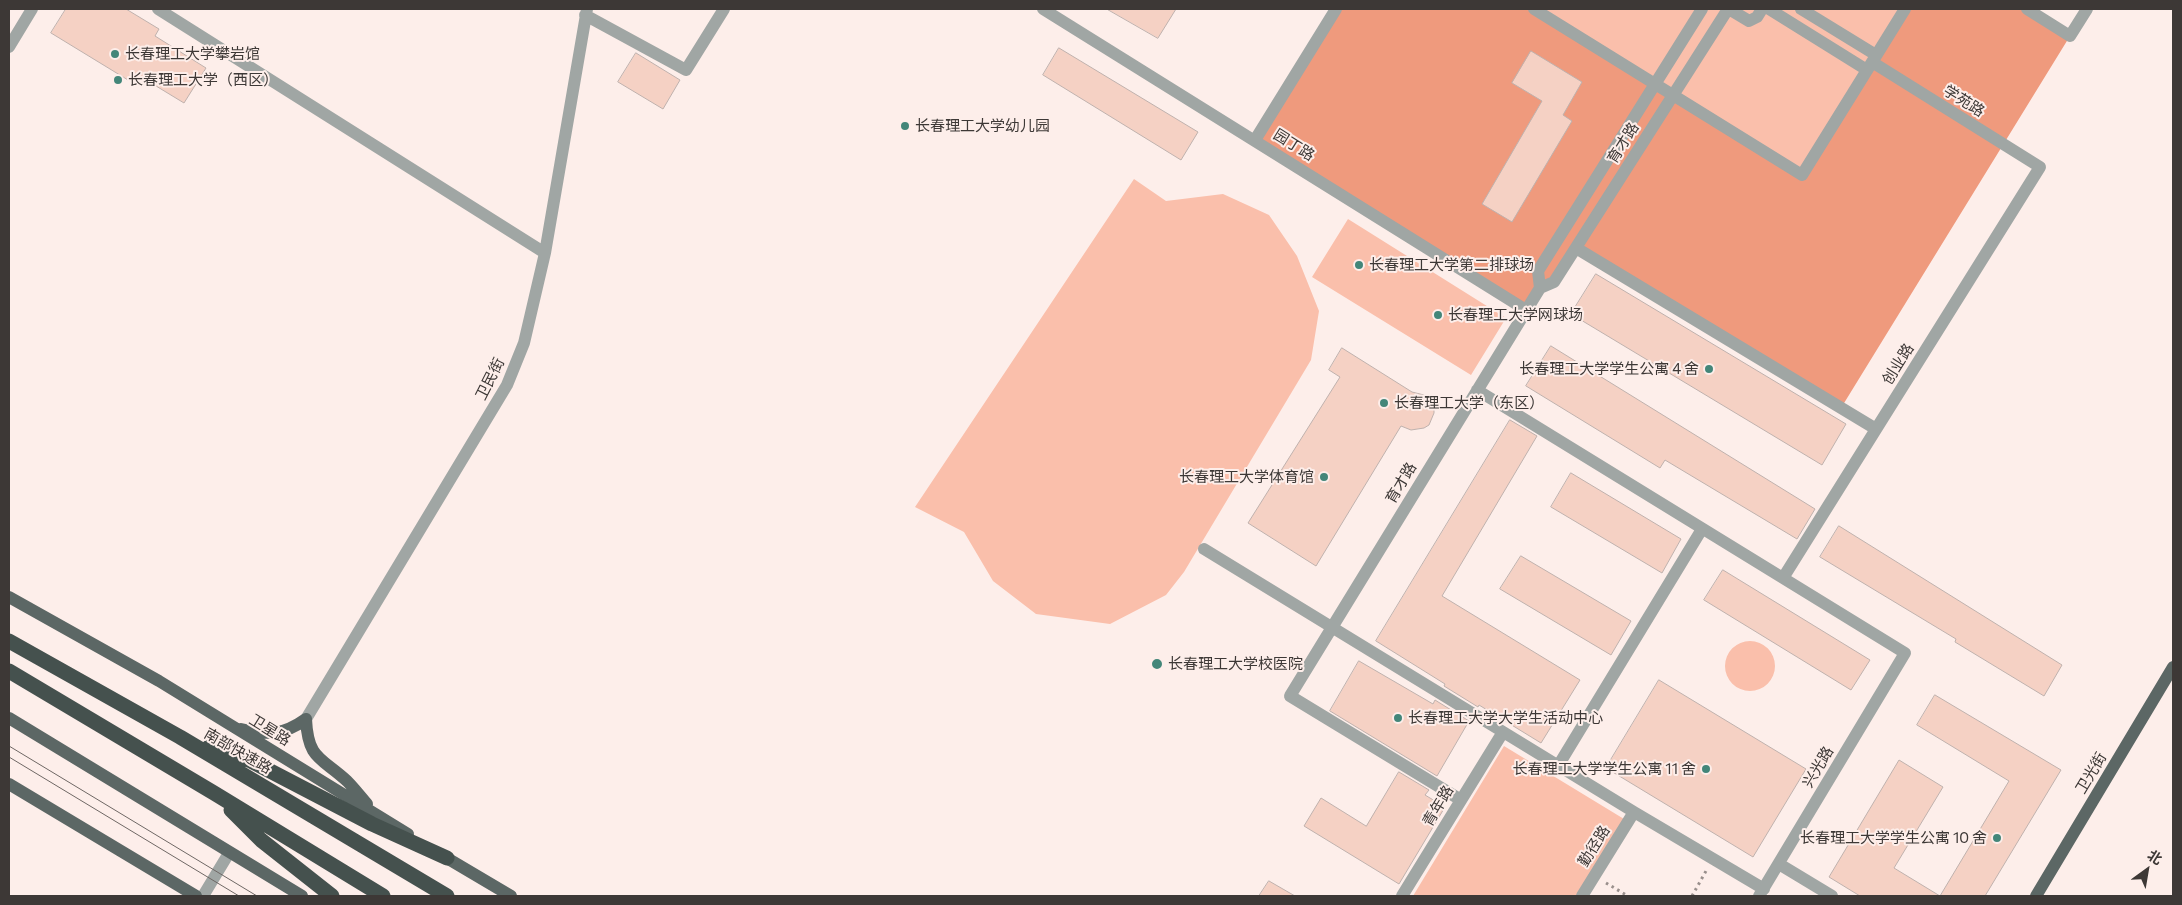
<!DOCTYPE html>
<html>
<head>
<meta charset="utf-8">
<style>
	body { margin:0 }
	#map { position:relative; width:2182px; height:905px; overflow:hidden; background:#fdeeea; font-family:Commissioner,"Noto Sans SC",sans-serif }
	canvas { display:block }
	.frame { position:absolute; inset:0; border:10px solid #3d3836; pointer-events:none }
	.north { position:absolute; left:2122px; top:845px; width:50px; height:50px; -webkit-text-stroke:4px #fdeeea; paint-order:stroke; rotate:32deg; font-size:14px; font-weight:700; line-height:20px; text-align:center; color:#3d3836 }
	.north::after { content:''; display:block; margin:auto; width:18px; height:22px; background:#3d3836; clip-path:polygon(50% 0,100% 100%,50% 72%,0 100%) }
</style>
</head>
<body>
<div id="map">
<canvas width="2182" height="905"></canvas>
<div class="frame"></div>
<div class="north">北</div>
</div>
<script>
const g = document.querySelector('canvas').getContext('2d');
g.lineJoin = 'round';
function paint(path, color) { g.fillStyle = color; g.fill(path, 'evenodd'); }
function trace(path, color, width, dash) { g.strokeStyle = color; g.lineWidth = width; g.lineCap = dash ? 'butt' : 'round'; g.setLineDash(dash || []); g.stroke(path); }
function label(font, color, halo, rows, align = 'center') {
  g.font = font + ' Commissioner,"Noto Sans SC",sans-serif'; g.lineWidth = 4; g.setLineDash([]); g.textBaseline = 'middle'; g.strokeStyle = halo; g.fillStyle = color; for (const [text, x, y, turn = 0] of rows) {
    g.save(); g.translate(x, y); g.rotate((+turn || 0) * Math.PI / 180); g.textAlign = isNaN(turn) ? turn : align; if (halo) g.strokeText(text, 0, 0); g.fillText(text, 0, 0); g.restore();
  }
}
paint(new Path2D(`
	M1534 9H1905L1802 175Z
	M1134 179 1166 201 1223 194 1269 215 1297 256 1319 311 1311 360 1184 572 1166 595 1110 624 1036 614 993 581 964 532 915 507Z
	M1348 219 1506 318 1471 375 1312 277Z
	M1725 666a25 25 0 1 1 50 0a25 25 0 1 1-50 0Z
	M1504 746 1624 819 1577 896H1413Z`), '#fabfab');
paint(new Path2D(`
	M1336 9H1534L1802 175 1905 9H2027L2070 36 1841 408 1576 248 1526 310 1255 140Z`), '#ef9a7d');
const building = new Path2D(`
	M66 9H126L159 29 155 36 206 68 184 103 133 72 128 80 51 33Z
	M1107 9H1176L1158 38Z
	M1059 48 1198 132 1181 160 1043 75Z
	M1531 51 1582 82 1563 115 1572 121 1512 222 1482 204 1542 101 1512 83Z
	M636 53 680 80 663 109 618 82Z
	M1596 274 1846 424 1822 465 1571 314Z
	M1551 346 1815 509 1797 539 1665 460 1660 468 1526 386Z
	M1342 348 1412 392 1428 396 1434 407V413L1429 425 1424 428 1411 430 1401 426 1316 566 1248 523 1340 377 1329 370Z
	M1510 420 1537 436 1442 596 1580 680 1541 743 1479 705 1478 707 1444 686 1445 684 1376 641Z
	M1571 473 1681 539 1662 573 1551 507Z
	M1839 526 2062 665 2044 696 1955 642 1956 639 1820 557Z
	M1521 556 1631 621 1611 655 1500 589Z
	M1723 570 1870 660 1851 690 1704 600Z
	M1359 661 1433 704 1435 700 1469 721 1437 776 1330 711Z
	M1659 680 1806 769 1753 857 1606 768Z
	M1935 695 2061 770 1985 896H1860L1829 877 1899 760 1943 787 1894 868 1940 896 2009 781 1917 725Z
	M1399 772 1429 790 1425 795 1445 807 1399 884 1304 826 1321 798 1366 826Z
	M1269 881 1295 896H1259Z`);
paint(building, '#f5d1c4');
trace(building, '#bfb1ad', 1);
trace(new Path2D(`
	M1606 883 1628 896
	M1692 896 1706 871`), '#998f8c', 3, [2.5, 4]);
trace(new Path2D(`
	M158 9 545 253
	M1043 9 1526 310
	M1534 9 1802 175 1905 9
	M1702 9 1538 271 1540 288 1554 282 1728 9
	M1729 9 1749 21 1757 17 1762 9
	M1769 9 1867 70
	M1801 9 1876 55
	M2027 9 2070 36 2087 9
	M585 15 686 70 724 9
	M9 47 32 9
	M1255 140 1336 9
	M1576 248 1876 429
	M1477 390 1905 653 1759 896
	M1204 549 1634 812 1764 889
	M1783 578 2040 167 1872 62
	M306 719 507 385 524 343 545 253 587 9
	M1558 766 1702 529
	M1461 800 1290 696 1540 288
	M1779 864 1832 896
	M203 896 229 853
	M1402 896 1503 732
	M1582 896 1634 812`), '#a0a6a4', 12);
trace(new Path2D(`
	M9 597 159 681 408 834
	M9 718 302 896
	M306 719C308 760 321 757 347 781 354 788 361 797 367 804
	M241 729C269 735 282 736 306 719
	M9 784 196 896
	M440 854 511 896
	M2036 896 2173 667`), '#5c6765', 12);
trace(new Path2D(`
	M9 641 180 737 447 896
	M9 671 214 793 383 896
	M209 747 251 761 372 824 447 858
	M231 810 261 840 332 896`), '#45514e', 15);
trace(new Path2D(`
	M9 746 257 896
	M9 757 239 896`), '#6e6764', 1);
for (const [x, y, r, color] of [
	[115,54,5,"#438679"],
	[118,80,5,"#438679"],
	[905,126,5,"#438679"],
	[1359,265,5,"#438679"],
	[1438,315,5,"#438679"],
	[1709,369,5,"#438679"],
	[1384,403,5,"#438679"],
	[1324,477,5,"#438679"],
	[1157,664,6,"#438679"],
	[1398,718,5,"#438679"],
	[1706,769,5,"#438679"],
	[1997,838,5,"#438679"]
]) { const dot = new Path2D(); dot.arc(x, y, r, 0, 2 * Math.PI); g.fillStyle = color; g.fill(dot); trace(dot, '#fdeeea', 2); }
label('15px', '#3d3836', '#fdeeea', [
	["长春理工大学攀岩馆",125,54],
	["长春理工大学（西区）",128,80],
	["长春理工大学幼儿园",915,126],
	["长春理工大学第二排球场",1369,265],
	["长春理工大学网球场",1448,315],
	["长春理工大学学生公寓 4 舍",1699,369,"right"],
	["长春理工大学（东区）",1394,403],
	["长春理工大学体育馆",1314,477,"right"],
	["长春理工大学校医院",1168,664],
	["长春理工大学大学生活动中心",1408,718],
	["长春理工大学学生公寓 11 舍",1696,769,"right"],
	["长春理工大学学生公寓 10 舍",1987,838,"right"]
], 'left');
label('15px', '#3d3836', '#fdeeea', [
	["学苑路",1964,101,32],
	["育才路",1623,143,-58],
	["园丁路",1294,145,32],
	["创业路",1898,364,-58],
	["卫民街",490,379,-63],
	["育才路",1401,483,-59],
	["卫星路",270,730,32],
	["南部快速路",238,751,30],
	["兴光路",1818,767,-59],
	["卫光街",2091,773,-59],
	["青年路",1438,806,-59],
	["勤径路",1594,846,-58]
]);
</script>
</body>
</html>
